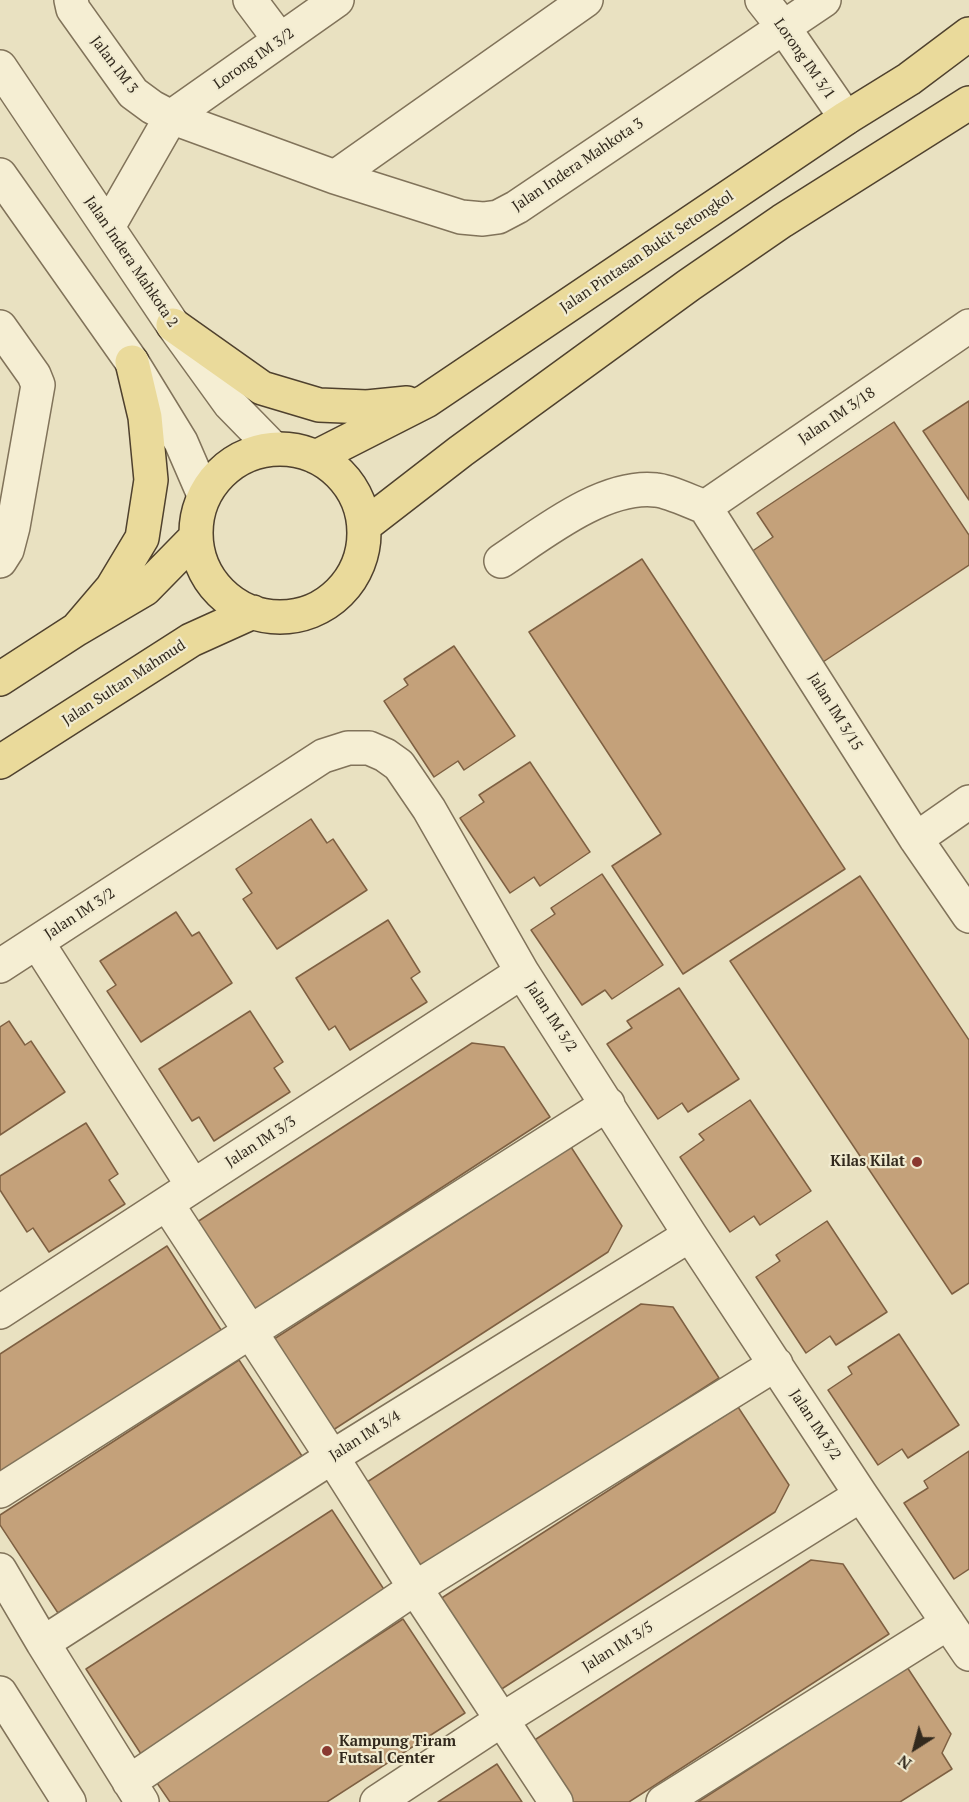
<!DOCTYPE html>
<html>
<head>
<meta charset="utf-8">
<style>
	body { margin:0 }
	#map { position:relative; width:969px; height:1802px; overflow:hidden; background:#e9e1c1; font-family:"PT Serif",serif }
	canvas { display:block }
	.north { position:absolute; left:885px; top:1718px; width:60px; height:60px; -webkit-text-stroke:4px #f1ebd0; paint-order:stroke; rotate:216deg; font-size:16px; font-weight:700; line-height:24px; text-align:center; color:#32291d }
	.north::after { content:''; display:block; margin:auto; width:21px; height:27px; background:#32291d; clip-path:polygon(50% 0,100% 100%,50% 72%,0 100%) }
</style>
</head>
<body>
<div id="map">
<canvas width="969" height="1802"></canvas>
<div class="north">N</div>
</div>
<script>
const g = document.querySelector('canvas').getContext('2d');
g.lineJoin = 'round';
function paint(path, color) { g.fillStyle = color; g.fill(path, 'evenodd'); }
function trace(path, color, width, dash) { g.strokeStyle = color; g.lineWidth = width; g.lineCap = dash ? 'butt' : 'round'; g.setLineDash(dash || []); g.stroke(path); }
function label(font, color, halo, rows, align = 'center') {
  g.font = font + ' "PT Serif",serif'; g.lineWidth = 4.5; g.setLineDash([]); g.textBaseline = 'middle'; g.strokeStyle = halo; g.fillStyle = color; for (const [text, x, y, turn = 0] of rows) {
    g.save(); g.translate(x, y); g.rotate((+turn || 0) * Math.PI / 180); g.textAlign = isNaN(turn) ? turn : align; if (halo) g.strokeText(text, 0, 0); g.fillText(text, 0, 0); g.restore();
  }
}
const building = new Path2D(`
	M969 401V500L923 431Z
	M894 422 969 535V565L823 662 751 552 773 537 757 513Z
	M642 559 845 869 683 974 612 866 661 834 529 632Z
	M454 646 515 736 464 770 458 761 434 777 384 701 408 685 404 679Z
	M530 762 590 852 540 886 534 877 510 893 460 818 484 802 479 795Z
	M311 819 327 843 333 839 367 890 277 949 243 899 252 893 236 869Z
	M602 874 663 965 612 999 605 990 582 1005 531 930 555 914 551 908Z
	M860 876 969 1040V1283L952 1294 730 961Z
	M176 912 192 936 199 932 232 983 141 1042 107 991 116 985 100 961Z
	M388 920 420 972 411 978 427 1002 350 1050 335 1026 329 1030 296 978Z
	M679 988 739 1079 688 1112 682 1103 658 1119 607 1044 632 1028 627 1021Z
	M250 1011 283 1062 274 1068 290 1092 214 1141 199 1117 192 1121 159 1069Z
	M9 1021 25 1045 31 1041 65 1092 0 1135V1027Z
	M472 1043 504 1047 550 1117 249 1313 191 1226Z
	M750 1100 811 1191 760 1225 754 1216 730 1232 680 1157 704 1140 699 1134Z
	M86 1123 118 1174 109 1180 125 1204 49 1252 33 1228 27 1232 0 1190V1176Z
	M571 1147 622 1226 608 1252 330 1432 271 1341Z
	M827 1221 887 1312 836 1345 830 1336 806 1353 756 1277 780 1261 776 1255Z
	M167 1246 223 1333 0 1477V1354Z
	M641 1304 673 1307 719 1378 417 1573 361 1486Z
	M899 1334 959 1425 908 1458 902 1449 878 1465 828 1390 852 1374 848 1367Z
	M239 1360 302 1456 58 1613 0 1525V1515Z
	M738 1407 789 1485 775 1512 497 1692 437 1601Z
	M969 1451V1569L954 1579 904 1503 928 1488 924 1481Z
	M332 1510 387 1594 141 1754 86 1669Z
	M811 1560 843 1564 889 1634 629 1802H569L530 1743Z
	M403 1619 465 1713 327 1802H170L155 1780Z
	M907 1667 951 1734 942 1753 952 1769 900 1802H698Z
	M497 1764 522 1802H438Z`);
paint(building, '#c4a17a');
trace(building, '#7e6042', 1.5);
const minor = new Path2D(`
	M71 0 73 9 133 93 152 107 171 117 335 177 461 217 483 219 498 217 517 207 824 0
	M250 0 280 40
	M762 0 784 28 846 118
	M0 67 173 325 230 404 273 448
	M0 175 132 362 181 442 204 495
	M335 177 586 0
	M108 227 171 117 337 0
	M0 327 34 375 38 385 13 527 7 550 0 561
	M705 507 916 839 969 916
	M705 507 969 326
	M501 561C543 533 604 484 656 490 669 491 691 502 705 507
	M916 839 969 802
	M37 942 193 1186
	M0 966 323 756 348 748H369L385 755 399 765 429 809 522 972 690 1235 861 1495 969 1654
	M167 1204 332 1457 415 1588 556 1802
	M0 1312 522 972
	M0 1491 608 1104
	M0 1570 43 1643 142 1802
	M43 1643 332 1457 690 1235
	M0 1693 69 1802
	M129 1782 415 1588 776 1364
	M377 1802 503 1719 861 1495
	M663 1802 948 1623`);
const major = new Path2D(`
	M173 325 262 388 319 405 367 407 407 403
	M196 533a84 84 0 1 1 168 0a84 84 0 1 1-168 0Z
	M316 457 426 401 846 118 909 79 969 34
	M364 526 461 451 689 285 782 221 969 103
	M77 629 112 588 142 538 151 480 145 417 132 362
	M0 679 77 629 145 589 195 538
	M0 762 191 640 253 612`);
trace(minor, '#81735a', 36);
trace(major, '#4f412e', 36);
trace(minor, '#f5eed3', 33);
trace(major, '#eada9b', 33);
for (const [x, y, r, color] of [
	[917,1162,6,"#8a3930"],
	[327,1751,6,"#8a3930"]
]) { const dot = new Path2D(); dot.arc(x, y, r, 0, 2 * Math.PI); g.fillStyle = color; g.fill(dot); trace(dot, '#f1ebd0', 2); }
label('15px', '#32291d', '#f1ebd0', [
	["Lorong IM 3/2",254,59,-35],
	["Lorong IM 3/1",804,59,55],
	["Jalan IM 3",114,65,53],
	["Jalan Indera Mahkota 3",578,165,-34],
	["Jalan Pintasan Bukit Setongkol",647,252,-34],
	["Jalan Indera Mahkota 2",131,262,56],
	["Jalan IM 3/18",837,416,-34],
	["Jalan Sultan Mahmud",124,683,-33],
	["Jalan IM 3/15",835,712,58],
	["Jalan IM 3/2",80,914,-33],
	["Jalan IM 3/2",551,1017,57],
	["Jalan IM 3/3",261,1142,-33],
	["Jalan IM 3/2",815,1425,57],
	["Jalan IM 3/4",365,1436,-32],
	["Jalan IM 3/5",618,1647,-32]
]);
label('bold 15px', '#32291d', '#f1ebd0', [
	["Kilas Kilat",905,1162],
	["Kampung Tiram",339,1742,"left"],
	["Futsal Center",339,1759,"left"]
], 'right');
</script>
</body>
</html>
